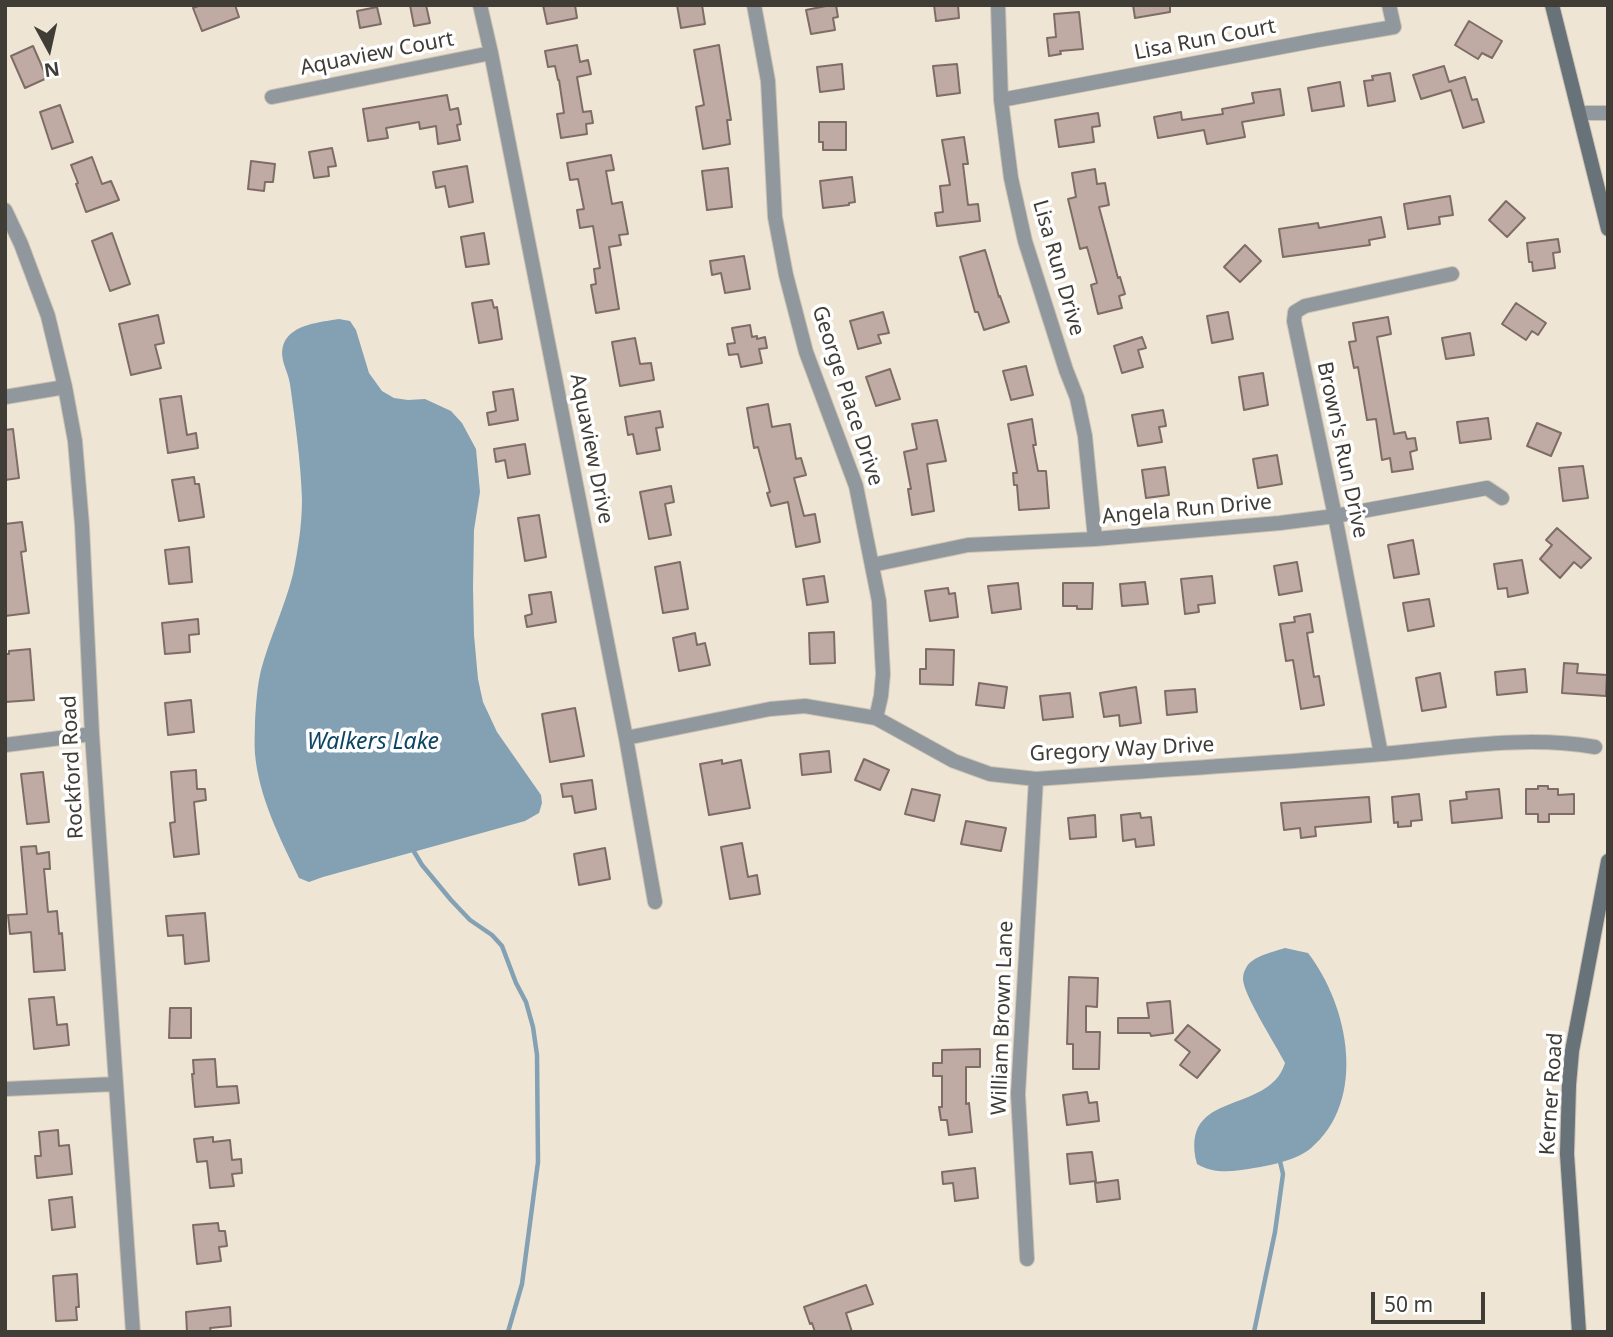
<!DOCTYPE html>
<html>
<head>
<meta charset="utf-8">
<style>
	body { margin:0 }
	#map { position:relative; width:1613px; height:1337px; overflow:hidden; background:#efe5d5; font-family:"Noto Sans",sans-serif }
	canvas { display:block }
	.frame { position:absolute; inset:0; border:7px solid #403d36; pointer-events:none }
	.north { position:absolute; left:14px; top:14px; width:70px; height:70px; -webkit-text-stroke:5px #fff; paint-order:stroke; rotate:172deg; font-size:19px; font-weight:700; line-height:28px; text-align:center; color:#403d36 }
	.north::after { content:''; display:block; margin:auto; width:24px; height:32px; background:#403d36; clip-path:polygon(50% 0,100% 100%,50% 72%,0 100%) }
	.scale { position:absolute; left:1371px; top:1292px; width:114px; height:32px; box-sizing:border-box; border:4px solid #403d36; border-top:0; padding-left:9px; font-size:21px; line-height:24px; white-space:nowrap; color:#403d36; -webkit-text-stroke:5px #fff; paint-order:stroke }
</style>
</head>
<body>
<div id="map">
<canvas width="1613" height="1337"></canvas>
<div class="frame"></div>
<div class="north">N</div>
<div class="scale">50 m</div>
</div>
<script>
const g = document.querySelector('canvas').getContext('2d');
g.lineJoin = 'round';
function paint(path, color) { g.fillStyle = color; g.fill(path, 'evenodd'); }
function trace(path, color, width, dash) { g.strokeStyle = color; g.lineWidth = width; g.lineCap = dash ? 'butt' : 'round'; g.setLineDash(dash || []); g.stroke(path); }
function label(font, color, halo, rows, align = 'center') {
  g.font = font + ' "Noto Sans",sans-serif'; g.lineWidth = 7; g.setLineDash([]); g.textBaseline = 'middle'; g.strokeStyle = halo; g.fillStyle = color; for (const [text, x, y, turn = 0] of rows) {
    g.save(); g.translate(x, y); g.rotate((+turn || 0) * Math.PI / 180); g.textAlign = isNaN(turn) ? turn : align; if (halo) g.strokeText(text, 0, 0); g.fillText(text, 0, 0); g.restore();
  }
}
paint(new Path2D(`
	M339 319 350 321 356 330 369 373 382 391 394 398 408 400 425 399 451 411 462 423 476 449 480 492 474 530 473 587 474 635 478 679 483 702 497 732 541 795 542 803 539 813 525 821 323 877 309 882 299 878C280 838 259 798 255 754 254 743 255 732 255 722 256 704 257 687 261 670 270 637 285 606 293 574 298 550 302 524 302 500 301 463 295 421 290 384 288 370 278 358 284 343 292 324 322 322 339 319Z
	M1285 948 1308 953C1349 1006 1368 1101 1310 1149 1298 1159 1270 1166 1254 1168 1234 1171 1216 1175 1197 1164 1178 1088 1269 1116 1285 1063 1277 1047 1243 994 1243 979 1243 975 1244 971 1246 968 1252 956 1273 952 1285 948Z`), '#83a1b3');
trace(new Path2D(`
	M413 850 422 865 451 900 470 920 492 935 502 946 516 983 526 1002 533 1027 537 1055 538 1162 522 1284 508 1332
	M1254 1332 1275 1232 1283 1174 1279 1157`), '#83a1b3', 4.5);
const building = new Path2D(`
	M201 5H235L239 17 202 31 193 8Z
	M410 5H426L430 23 414 26Z
	M543 5H575L577 18 547 24Z
	M677 5H702L705 24 681 28Z
	M831 5H836L838 17 833 18 835 30 811 34 806 10Z
	M934 5H958L959 18 936 21Z
	M1133 5H1170V12L1135 18Z
	M377 7 381 24 360 28 357 11Z
	M1079 12 1083 49 1060 51 1061 54 1049 56 1047 38 1056 37 1054 14Z
	M1469 21 1502 41 1492 58 1482 53 1478 59 1455 45Z
	M577 45 580 62 588 60 591 74 577 77 583 112 591 111 593 123 586 124 587 134 561 138 557 114 564 113 559 80H558L555 66 548 67 545 51Z
	M719 45 731 120H727L730 144 703 149 696 107 704 105 694 50Z
	M33 46 47 78 25 88 11 56Z
	M842 64 844 89 820 92 817 67Z
	M957 64 960 93 937 96 933 66Z
	M1444 66 1449 82 1465 77 1472 100 1477 99 1484 122 1463 128 1451 90 1421 99 1413 75Z
	M1390 73 1395 101 1368 106 1364 81 1373 80 1372 76Z
	M1340 82 1344 106 1312 111 1308 88Z
	M1280 89 1284 115 1242 122 1245 137 1207 144 1204 130 1158 138 1154 117 1181 112 1182 120 1223 114 1222 109 1254 103 1252 93Z
	M447 95 450 110 458 108 461 124 457 125 460 140 438 144 436 126 420 129 419 122 386 128 388 138 368 141 363 109Z
	M60 105 73 142 52 149 40 112Z
	M1098 113 1100 126 1092 127 1094 142 1059 147 1055 120Z
	M819 122H846V150H823V142H819Z
	M964 137 968 164H963L968 205 978 204 980 221 937 226 935 213 943 212 940 186 950 185 942 140Z
	M332 148 336 166 328 167 329 176 314 178 309 152Z
	M611 155 614 170 606 171 612 204 622 202 628 234 619 235 621 245 609 247 619 309 596 313 591 285 596 284 594 269 600 268 593 226 580 228 577 210 584 209 578 179 570 180 567 163Z
	M92 157 102 184 111 181 119 200 86 212 76 184 78 183 71 165Z
	M251 161 275 164 273 182H265L264 191 248 189Z
	M467 166 473 202 449 207 445 186 436 188 433 172Z
	M728 168 732 207 707 210 702 171Z
	M1095 169 1097 184 1105 183 1109 205 1099 207 1118 278 1120 277 1125 294 1119 296 1122 308 1098 314 1091 285 1097 283 1087 247 1080 249 1068 199 1076 197 1072 173Z
	M852 177 855 202 849 203V205L823 208 820 181Z
	M1450 196 1453 215 1439 217 1440 224 1408 229 1404 204Z
	M1506 201 1525 218 1507 237 1489 220Z
	M1381 217 1385 237 1369 240 1370 245 1283 257 1279 229 1318 223 1319 228Z
	M112 233 130 284 110 291 92 241Z
	M484 233 489 264 466 267 461 237Z
	M1558 239 1560 252 1553 253 1555 268 1533 271 1532 262H1529L1527 243Z
	M1245 245 1261 261 1240 282 1224 267Z
	M985 250 999 297 1000 296 1009 322 984 330 978 312H975L960 257Z
	M744 256 750 289 725 293 721 273 712 275 710 261Z
	M492 300 494 308 497 307 502 339 479 343 472 303Z
	M1516 303 1546 323 1538 335 1532 331 1526 340 1502 324Z
	M883 312 889 333 878 335 881 343 858 349 850 321Z
	M1228 312 1233 339 1212 343 1207 316Z
	M158 315 164 343 155 345 161 368 131 375 119 324Z
	M1388 317 1391 334 1377 337 1394 434 1405 432 1407 439 1415 438 1417 450 1410 452 1413 469 1392 472 1390 458 1382 460 1376 419 1367 420 1358 367 1354 368 1349 342 1356 341 1353 323Z
	M750 325 752 337 757 336V339L765 337 767 348 759 349 762 363 741 367 738 354 729 355 727 344 735 343 732 328Z
	M1470 333 1474 355 1446 359 1442 338Z
	M1142 337 1146 348 1138 350 1143 367 1122 373 1114 346Z
	M635 338 640 364 651 363 654 380 620 386 612 342Z
	M1026 366 1033 395 1011 400 1003 371Z
	M890 369 900 399 876 406 866 377Z
	M1263 373 1268 405 1244 410 1239 377Z
	M513 389 518 420 489 425 487 413 496 411 493 392Z
	M181 396 187 435 196 433 198 448 168 453 160 399Z
	M768 404 772 427 790 424 796 459 801 458 806 475 794 478 804 516 815 514 820 542 796 547 788 502 771 506 767 493 770 492 758 447 754 448 747 408Z
	M1163 410 1166 426 1159 427 1162 442 1138 446 1132 415Z
	M660 411 663 427 656 428 660 450 637 454 633 434 628 435 625 417Z
	M1488 418 1491 439 1460 443 1457 422Z
	M1032 419 1036 445H1033L1038 471H1046L1049 508 1019 510 1017 485H1014L1013 473H1017L1008 424Z
	M937 420 946 461 927 464 934 511 912 515 908 489H911L904 452 917 449 912 424Z
	M1537 423 1561 433 1551 456 1527 446Z
	M13 429 19 478 5 480V430Z
	M525 444 530 474 508 478 505 460 496 462 494 449Z
	M1277 455 1282 484 1258 488 1253 459Z
	M1583 466 1588 498 1563 501 1559 468Z
	M1165 467 1169 495 1146 498 1142 470Z
	M194 477 195 484H199L204 517 179 521 172 480Z
	M671 486 674 502 665 504 671 535 649 539 640 492Z
	M539 515 546 557 525 561 518 518Z
	M22 522 26 551 21 552 29 613 5 616V524Z
	M1557 528 1591 558 1581 568 1574 562 1560 578 1540 559 1552 545 1546 540Z
	M1413 540 1419 574 1394 578 1388 545Z
	M189 547 192 582 169 584 165 550Z
	M1522 560 1528 593 1508 597 1507 588 1498 589 1494 564Z
	M680 562 688 609 663 613 655 567Z
	M1297 562 1302 591 1279 595 1274 566Z
	M824 576 828 602 807 605 803 579Z
	M1212 576 1215 603 1198 605 1199 612 1185 614 1181 579Z
	M1145 582 1148 604 1122 606 1120 584Z
	M1018 583 1021 609 992 613 988 586Z
	M1063 583H1093L1092 609H1077V606H1063Z
	M948 588 949 594 955 593 958 617 930 621 925 591Z
	M551 592 556 622 527 627 525 616 532 614 529 595Z
	M1429 599 1434 626 1408 631 1403 603Z
	M1310 614 1313 632 1307 633 1314 677 1319 676 1324 705 1301 709 1293 660 1286 661 1280 624 1295 622 1294 617Z
	M198 619 199 634 189 635 190 652 165 654 162 623Z
	M834 632 835 663 810 664 809 633Z
	M695 633 697 645 705 643 710 665 679 671 673 638Z
	M30 649 34 700 5 702V654H9V651Z
	M926 649 954 650 953 685 920 684V669H926Z
	M1564 663 1578 664 1577 673 1607 675 1606 696 1562 693Z
	M1525 669 1527 692 1497 695 1495 672Z
	M1440 673 1446 707 1422 711 1416 678Z
	M979 683 1007 687 1004 708 976 705Z
	M1136 687 1141 723 1120 726 1119 715 1104 717 1100 693Z
	M1195 689 1197 712 1167 715 1165 691Z
	M1070 693 1073 717 1043 720 1040 696Z
	M191 700 194 732 168 735 165 703Z
	M575 708 584 756 550 762 542 714Z
	M829 751 831 772 802 775 800 754Z
	M864 759 889 770 880 790 855 780Z
	M722 760V764L741 760 750 808 709 815 700 764Z
	M196 770 197 789H205L206 800 194 802 199 854 174 857 170 823 175 822 171 772Z
	M43 772 49 822 27 824 21 774Z
	M592 780 596 809 575 813 572 796 563 797 561 784Z
	M1538 786H1548V789H1558V795L1574 794V814H1549V822H1538V814H1526V789H1538Z
	M912 789 940 795 934 821 905 814Z
	M1499 789 1502 818 1452 823 1450 801 1467 799 1466 792Z
	M1419 794 1422 820 1411 821V826L1398 827V822L1394 823 1392 797Z
	M1369 797 1371 822 1315 827 1316 836 1301 838 1300 828 1284 830 1281 803Z
	M1140 813 1141 818 1151 817 1154 845 1136 847 1135 839 1123 841 1121 815Z
	M1095 815 1096 837 1070 839 1068 818Z
	M966 821 1006 828 1001 851 961 844Z
	M742 843 748 877 757 875 760 894 730 899 721 847Z
	M36 846 37 854 49 852 50 869H44L48 912 57 911 59 934 62 933 65 970 34 972 31 932 10 934 8 915 27 914 21 847Z
	M605 848 610 879 579 885 574 854Z
	M205 913 209 961 185 964 183 935 168 936 166 916Z
	M1069 977 1098 978 1097 1007 1086 1006V1032H1100L1099 1069H1073V1044H1067Z
	M54 997 57 1025 67 1024 69 1045 34 1049 29 999Z
	M1170 1001 1173 1033 1151 1036 1150 1033H1118V1018H1149L1147 1003Z
	M170 1008H191V1038H169Z
	M1188 1025 1220 1050 1197 1078 1180 1065 1190 1052 1175 1040Z
	M980 1049V1067H966V1104L969 1103 972 1132 949 1135 947 1120H941L939 1107H942V1076H933V1063H942V1050Z
	M215 1059 217 1087 237 1086 239 1103 195 1107 192 1074H194L193 1060Z
	M1087 1092 1089 1103 1097 1102 1099 1121 1067 1125 1063 1095Z
	M58 1130 59 1146 69 1145 72 1174 37 1178 35 1156H41L39 1132Z
	M213 1137V1142L230 1140 232 1160 241 1159 242 1173 232 1174 234 1186 210 1188 207 1161 197 1162 194 1139Z
	M1092 1152 1096 1181 1070 1184 1067 1154Z
	M975 1168 978 1198 955 1201 953 1183 943 1184 942 1172Z
	M1118 1180 1120 1199 1097 1202 1095 1183Z
	M72 1197 75 1227 52 1230 49 1200Z
	M218 1223 219 1231H225L227 1246 219 1247 221 1261 197 1264 193 1225Z
	M77 1274 79 1307H76L77 1320 56 1321 53 1276Z
	M866 1285 873 1304 846 1313 852 1332H815L812 1323 810 1324 804 1307Z
	M230 1307 231 1326 210 1328 211 1332H187L186 1312Z`);
paint(building, '#bfaba4');
trace(building, '#7e6c66', 2);
const street = new Path2D(`
	M480 5 491 53 626 738 655 902
	M754 5 768 81 775 217 786 275 806 352 856 486 879 601 883 674 881 696 876 718
	M998 5 1001 100 1011 178 1025 241 1066 370 1077 398 1085 436 1095 539
	M272 97 491 53
	M1001 100 1318 40 1394 27 1389 5
	M1579 113H1608
	M5 210 21 244 48 316 65 387 75 441 82 525 92 734 133 1332
	M5 397 65 387
	M872 565 968 545 1095 539 1280 523 1335 516 1487 488 1502 498
	M626 738 770 709 805 706 876 718 954 761 990 774 1036 779C1151 770 1267 764 1382 754 1452 748 1525 735 1595 747
	M5 745 92 734
	M1381 754 1335 516 1294 321 1295 312 1305 306 1452 274
	M5 1089 115 1084
	M1027 1259 1018 1094 1036 779`);
const secondary = new Path2D(`
	M1552 5 1608 229
	M1579 1332 1567 1154 1569 1085 1572 1051 1608 861`);
trace(street, '#ccc3b5', 16);
trace(secondary, '#ccc3b5', 16);
trace(street, '#91989d', 14);
trace(secondary, '#687279', 14);
label('21px', '#403d36', '#fff', [
	["Lisa Run Court",1205,40,-11],
	["Aquaview Court",377,54,-11],
	["Lisa Run Drive",1058,268,74],
	["George Place Drive",847,396,72],
	["Aquaview Drive",591,449,79],
	["Brown's Run Drive",1342,450,78],
	["Angela Run Drive",1187,510,-5],
	["Gregory Way Drive",1122,750,-3],
	["Rockford Road",73,767,-93],
	["William Brown Lane",1003,1018,-88],
	["Kerner Road",1552,1094,-86]
]);
label('italic 23px', '#0d4662', '#fff', [
	["Walkers Lake",373,742]
]);
</script>
</body>
</html>
